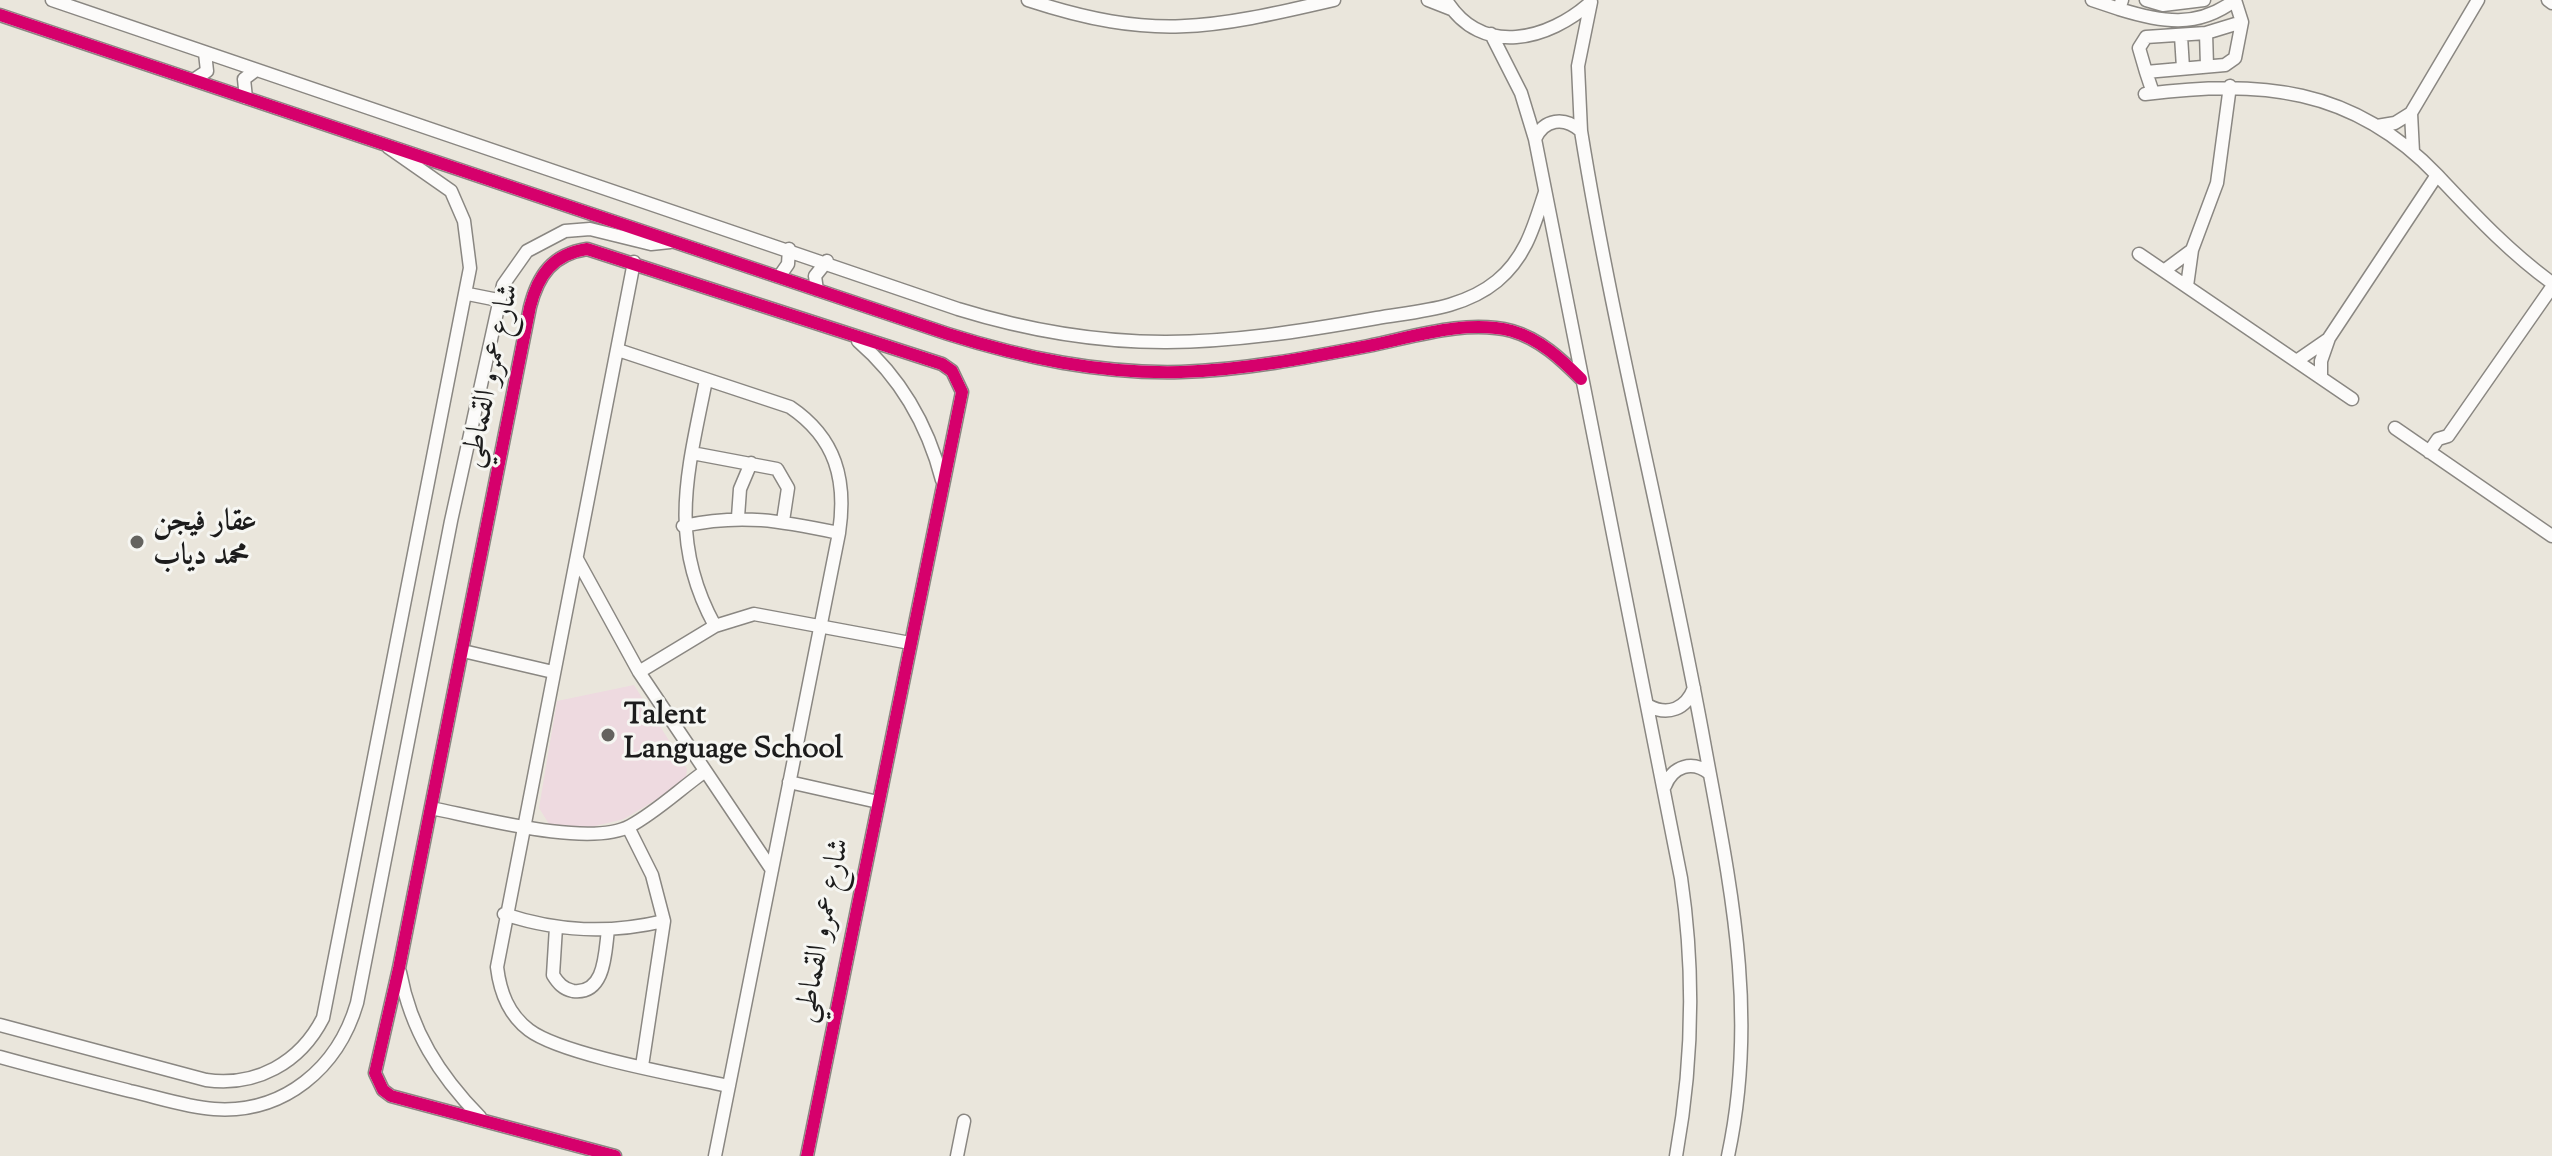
<!DOCTYPE html>
<html>
<head>
<meta charset="utf-8">
<style>
	body { margin:0 }
	canvas { display:block; background:#eae6dc }
</style>
</head>
<body>
<canvas width="2552" height="1156"></canvas>
<script>
const g = document.querySelector('canvas').getContext('2d');
g.lineJoin = 'round';
function paint(path, color) { g.fillStyle = color; g.fill(path, 'evenodd'); }
function trace(path, color, width, dash) { g.strokeStyle = color; g.lineWidth = width; g.lineCap = dash ? 'butt' : 'round'; g.setLineDash(dash || []); g.stroke(path); }
function label(font, color, halo, rows, align = 'center') {
  g.font = font + ' "Sorts Mill Goudy",Amiri,serif'; g.lineWidth = 6; g.setLineDash([]); g.textBaseline = 'middle'; g.strokeStyle = halo; g.fillStyle = color; for (const [text, x, y, turn = 0] of rows) {
    g.save(); g.translate(x, y); g.rotate((+turn || 0) * Math.PI / 180); g.textAlign = isNaN(turn) ? turn : align; if (halo) g.strokeText(text, 0, 0); g.fillText(text, 0, 0); g.restore();
  }
}
paint(new Path2D(`
	M634 685 687 769 686 777 679 786 624 819 587 828 549 824 539 808 557 701Z`), '#eedae0');
const minor = new Path2D(`
	M52 0 958 309C1114 357 1219 346 1377 318 1418 311 1463 309 1497 281 1526 257 1534 226 1545 192
	M1028 0C1153 41 1209 29 1334 0
	M1428 0 1451 9
	M1446 0C1482 58 1549 40 1591 2
	M2092 0 2119 9 2122 0
	M2146 0 2163 5 2204 0
	M2548 0 2552 3
	M1591 2 1578 66 1581 131C1614 336 1667 538 1704 742 1730 884 1759 1012 1728 1156
	M2119 9C2161 22 2197 29 2235 0
	M0 15 948 334C1024 358 1100 374 1181 372 1244 370 1306 358 1368 346 1413 337 1466 319 1512 331 1540 339 1561 359 1581 379
	M2206 33 2207 66
	M1491 34 1521 93 1535 139 1681 878C1695 972 1693 1063 1676 1156
	M2181 36 2183 68
	M2146 72 2139 48 2146 37 2206 33 2242 22
	M195 79 207 71 205 53
	M2153 93 2146 72 2225 65 2235 58 2242 22 2235 0
	M2145 94C2259 80 2352 86 2437 175 2474 214 2508 251 2552 283
	M246 98 244 79 256 70
	M2377 126 2395 123 2411 113
	M1535 139C1544 119 1564 116 1581 131
	M2413 152 2411 113 2478 0
	M2139 254 2352 399
	M634 262 497 967C500 992 508 1014 529 1030 562 1055 683 1076 729 1086
	M2165 270 2192 250
	M779 277 788 264 789 249
	M2187 286 2192 250 2217 183 2230 86
	M817 290 815 276 827 261
	M468 294 498 300
	M858 341C901 378 928 426 942 480
	M618 350 790 407C836 438 847 480 839 533L715 1156
	M2298 360 2327 340
	M2321 377V361L2329 338 2437 175
	M706 380C688 471 667 539 715 626
	M2395 428 2552 536
	M2429 452 2438 439 2448 436 2552 287
	M692 453 777 469 788 488 783 521
	M738 517 740 489 751 463
	M683 526C742 513 781 521 839 533
	M577 559 639 672 772 870
	M463 651 553 672
	M639 672 715 626 754 614 910 643
	M1649 706C1668 716 1686 709 1694 688
	M789 782 878 802
	M1665 786C1673 766 1692 760 1709 773
	M431 808C477 817 589 848 630 826 656 812 680 789 704 772
	M628 827 652 875 664 921 642 1066
	M504 914C558 932 609 934 664 921
	M556 927 553 975C558 983 563 989 573 991 606 995 605 951 608 930
	M400 972C411 1031 439 1075 480 1117
	M0 1025 206 1080C256 1087 300 1063 323 1018L470 268 464 221 451 191 388 147
	M0 1057C43 1069 87 1080 130 1091 157 1097 186 1107 214 1109 284 1114 338 1068 357 1003L451 521 503 285 527 251 565 231 590 229 651 244 670 242
	M615 1156 391 1096 383 1090 375 1073 399 968 530 307C538 275 553 254 587 249L942 364 952 371 962 392 807 1156
	M957 1156 964 1121`);
trace(minor, '#8a8782', 15);
trace(minor, '#fcfbfa', 12);
trace(new Path2D(`
	M0 15 948 334C1024 358 1100 374 1181 372 1244 370 1306 358 1368 346 1413 337 1466 319 1512 331 1540 339 1561 359 1581 379
	M615 1156 391 1096 383 1090 375 1073 399 968 530 307C538 275 553 254 587 249L942 364 952 371 962 392 807 1156`), '#d6006c', 12);
for (const [x, y, r, color] of [
	[137,542,8,"#64635f"],
	[608,735,8,"#64635f"]
]) { const dot = new Path2D(); dot.arc(x, y, r, 0, 2 * Math.PI); g.fillStyle = color; g.fill(dot); trace(dot, '#f6f6f2', 3); }
label('30px', '#1c1c1c', '#f6f6f2', [
	["شارع عمرو القماطي",493,376,-78],
	["شارع عمرو القماطي",825,931,-79]
]);
label('bold 30px', '#1c1c1c', '#f6f6f2', [
	["عقار فيجن",153,525],
	["محمد دياب",153,559],
	["Talent",624,718],
	["Language School",624,752]
], 'left');
</script>
</body>
</html>
